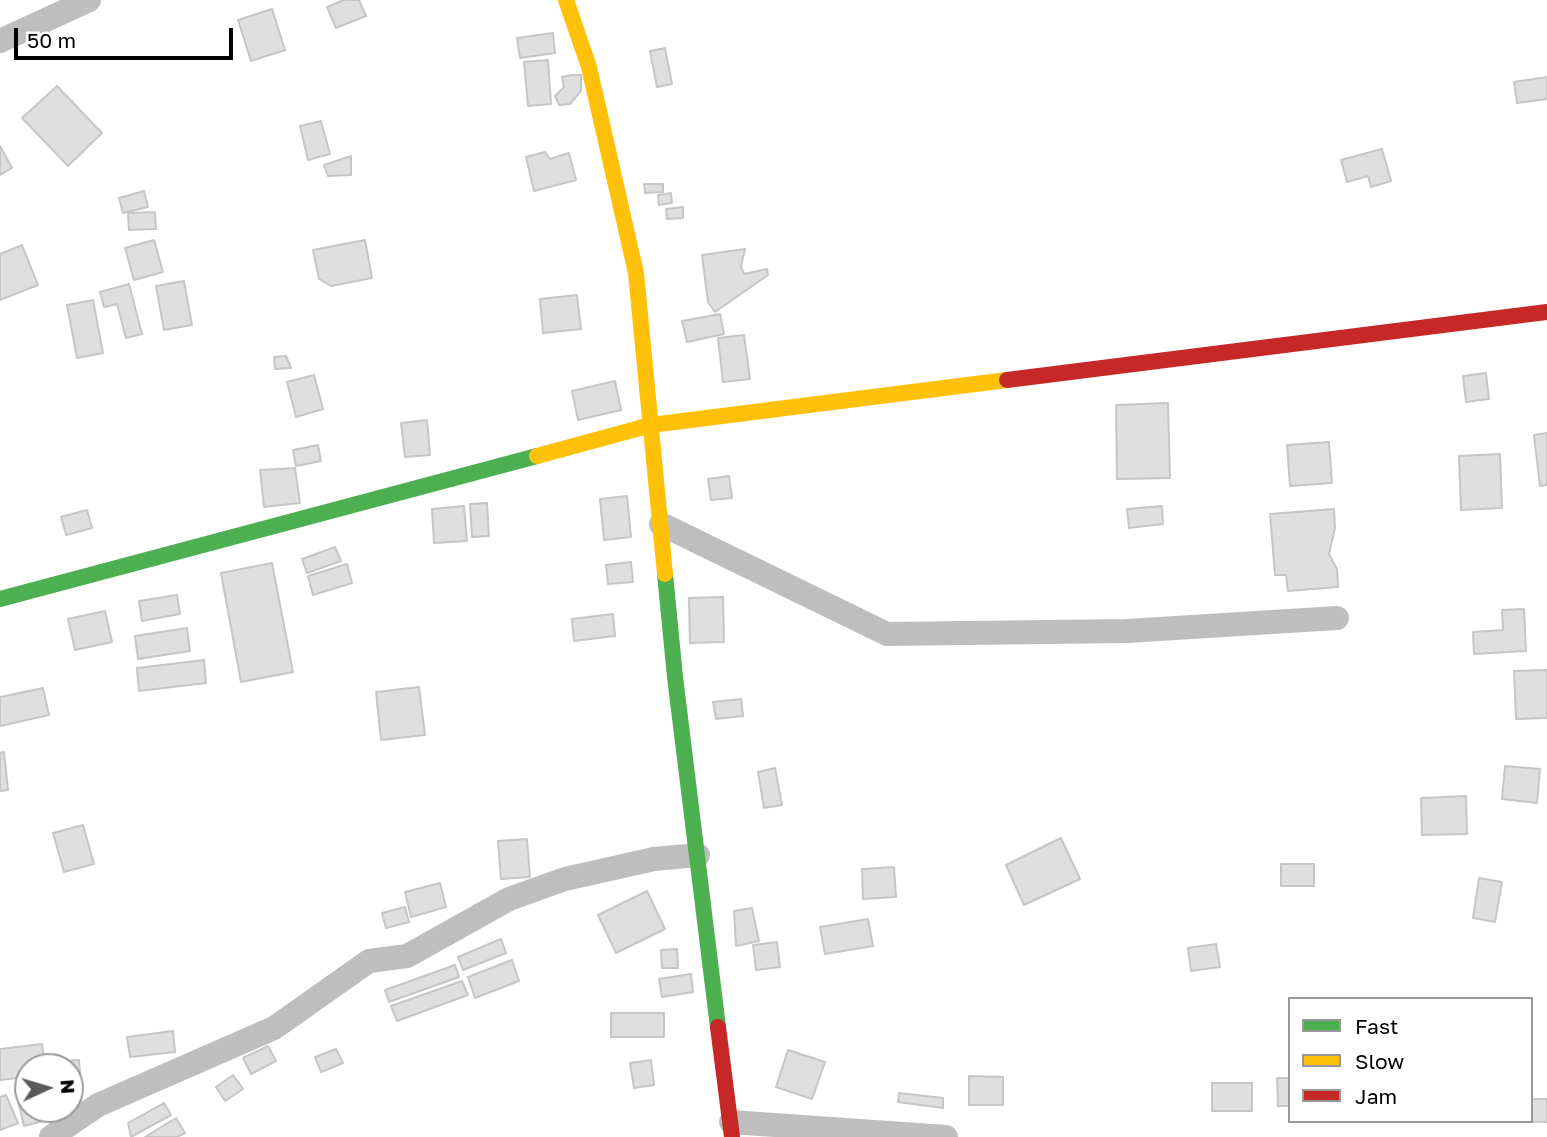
<!DOCTYPE html>
<style>
body{margin:0}
#map{position:relative;width:1547px;height:1137px;overflow:hidden;background:#fff;font-family:"Golos Text",sans-serif}
canvas{display:block}
.legend{position:absolute;left:1288px;top:997px;width:245px;height:126px;box-sizing:border-box;background:#fff;border:2px solid #999;margin:0;padding:9px 12px;list-style:none;font-size:21px;color:#000}
.legend li{display:flex;align-items:center;gap:14px;height:35px}
.legend b{width:35px;border:2px solid #999}
.north{position:absolute;left:14px;top:1053px;width:70px;height:70px;box-sizing:border-box;background:#fff;border:2px solid #999;border-radius:50%;rotate:86deg;font-size:19px;font-weight:700;line-height:28px;text-align:center;color:#000}
.north::after{content:'';display:block;margin:auto;width:24px;height:32px;background:#595959;clip-path:polygon(50% 0,100% 100%,50% 72%,0 100%)}
.scale{position:absolute;left:14px;top:28px;width:219px;height:32px;box-sizing:border-box;border:4px solid #000;border-top:0;padding-left:9px;font-size:21px;line-height:24px;white-space:nowrap;color:#000;-webkit-text-stroke:5px #fff;paint-order:stroke}
</style>
<div id="map">
<canvas width="1547" height="1137"></canvas>
<ul class="legend">
<li><b style="height:9px;background:#4caf50"></b>Fast</li>
<li><b style="height:9px;background:#ffc107"></b>Slow</li>
<li><b style="height:9px;background:#c62828"></b>Jam</li>
</ul>
<div class="north">N</div>
<div class="scale">50 m</div>
</div>
<script>
const context = document.querySelector('canvas').getContext('2d');
context.lineJoin = 'round';
function fillPath(path, color) { context.fillStyle = color; context.fill(path, 'evenodd'); }
const poly = rows => new Path2D(rows.map(r => 'M' + r).join(''));
function strokePath(path, color, width, dash) { context.strokeStyle = color; context.lineWidth = width; context.lineCap = dash ? 'butt' : 'round'; context.setLineDash(dash || []); context.stroke(path); }
const building = poly([
 [344,0,359,0,366,16,336,28,327,7,344,0],
 [272,9,285,50,251,61,238,20,272,9],
 [553,33,555,53,520,58,517,38,553,33],
 [665,48,672,84,657,87,650,51,665,48],
 [548,60,551,104,528,106,524,62,548,60],
 [572,75,581,75,581,91,570,104,559,105,555,96,564,87,562,77,572,75],
 [1547,77,1547,99,1517,103,1514,82,1547,77],
 [57,86,102,133,68,166,22,118,57,86],
 [321,121,330,154,308,160,300,126,321,121],
 [0,146,12,168,0,175,0,146],
 [1382,149,1391,181,1371,187,1368,176,1347,182,1341,160,1382,149],
 [545,152,550,159,569,153,576,180,534,191,526,157,545,152],
 [351,156,351,175,328,176,324,165,351,156],
 [644,184,663,184,663,192,645,193,644,184],
 [144,191,148,207,123,213,119,198,144,191],
 [671,193,672,203,659,205,658,195,671,193],
 [683,207,683,218,667,219,666,209,683,207],
 [155,212,156,229,129,230,128,213,155,212],
 [154,240,163,272,134,280,125,248,154,240],
 [365,240,372,278,331,286,319,279,313,250,365,240],
 [22,245,38,285,0,300,0,254,22,245],
 [745,249,741,266,744,274,767,269,768,275,715,312,708,302,702,255,745,249],
 [184,281,192,325,164,330,156,286,184,281],
 [129,284,142,334,126,338,117,304,104,307,100,292,129,284],
 [577,295,581,329,543,333,540,299,577,295],
 [93,300,103,353,77,358,67,305,93,300],
 [720,314,724,334,687,342,682,321,720,314],
 [744,335,750,379,723,382,718,338,744,335],
 [286,356,291,368,275,369,274,357,286,356],
 [1486,373,1489,399,1466,402,1463,376,1486,373],
 [314,375,323,409,296,417,287,382,314,375],
 [615,381,621,410,578,420,572,391,615,381],
 [1168,403,1170,478,1117,479,1116,405,1168,403],
 [427,420,430,455,405,457,401,423,427,420],
 [1547,433,1547,485,1540,486,1534,435,1547,433],
 [1329,442,1332,483,1290,486,1287,445,1329,442],
 [318,445,321,461,296,466,293,450,318,445],
 [1500,454,1502,508,1461,510,1459,456,1500,454],
 [295,468,300,503,264,507,260,470,295,468],
 [729,476,732,498,711,500,708,479,729,476],
 [627,496,631,537,604,540,600,499,627,496],
 [487,503,489,536,472,537,470,504,487,503],
 [464,506,467,541,434,543,432,509,464,506],
 [1162,506,1163,524,1129,528,1127,509,1162,506],
 [1334,509,1335,528,1329,554,1337,569,1338,587,1288,591,1286,575,1275,575,1270,514,1334,509],
 [87,510,92,528,66,535,61,517,87,510],
 [335,547,341,561,307,573,302,559,335,547],
 [631,562,633,582,608,584,606,565,631,562],
 [272,563,293,672,241,682,221,573,272,563],
 [347,564,352,583,313,595,308,576,347,564],
 [177,595,180,614,142,621,139,601,177,595],
 [723,597,724,642,690,643,689,598,723,597],
 [1524,609,1526,651,1474,654,1473,632,1503,630,1502,610,1524,609],
 [105,611,112,642,75,650,68,619,105,611],
 [613,614,615,636,574,641,572,619,613,614],
 [187,628,190,651,138,659,135,636,187,628],
 [204,660,206,683,139,691,137,668,204,660],
 [1547,670,1547,718,1516,719,1514,671,1547,670],
 [419,687,425,735,381,740,376,692,419,687],
 [43,688,49,715,0,726,0,697,43,688],
 [741,699,743,716,716,719,713,702,741,699],
 [4,752,8,790,0,791,0,753,4,752],
 [1505,766,1540,769,1537,803,1502,799,1505,766],
 [775,768,782,805,764,808,758,772,775,768],
 [1466,796,1467,834,1422,835,1421,798,1466,796],
 [83,825,94,864,64,872,53,833,83,825],
 [1061,838,1080,879,1024,905,1006,865,1061,838],
 [527,839,530,877,501,879,498,841,527,839],
 [1281,864,1314,864,1314,886,1281,886,1281,864],
 [894,867,896,897,863,899,862,869,894,867],
 [1479,878,1502,882,1495,922,1473,918,1479,878],
 [440,883,446,907,411,917,405,892,440,883],
 [647,891,665,929,616,953,598,915,647,891],
 [405,907,409,922,386,928,382,913,405,907],
 [752,908,759,941,736,946,734,911,752,908],
 [868,919,873,946,825,954,820,927,868,919],
 [501,939,506,953,463,970,458,957,501,939],
 [777,942,780,967,756,970,753,945,777,942],
 [1216,944,1220,967,1191,971,1188,948,1216,944],
 [677,949,678,968,662,968,661,950,677,949],
 [512,960,519,981,475,998,468,977,512,960],
 [455,965,459,977,389,1002,385,990,455,965],
 [691,974,693,992,662,997,659,979,691,974],
 [462,981,468,995,397,1021,391,1006,462,981],
 [611,1013,664,1013,664,1037,611,1037,611,1013],
 [173,1031,175,1052,130,1057,127,1037,173,1031],
 [42,1044,45,1067,28,1067,26,1077,0,1080,0,1049,42,1044],
 [268,1046,276,1061,251,1074,243,1058,268,1046],
 [336,1049,343,1063,321,1072,315,1057,336,1049],
 [788,1050,825,1062,812,1099,776,1087,788,1050],
 [79,1060,80,1075,70,1075,70,1067,48,1067,48,1062,79,1060],
 [651,1060,654,1085,634,1088,630,1063,651,1060],
 [233,1075,243,1089,225,1101,216,1087,233,1075],
 [969,1076,1003,1077,1003,1105,969,1105,969,1076],
 [1277,1078,1290,1078,1290,1106,1278,1106,1277,1078],
 [1212,1083,1252,1083,1252,1111,1212,1111,1212,1083],
 [899,1093,943,1098,943,1108,898,1102,899,1093],
 [28,1094,28,1109,56,1109,58,1117,24,1126,17,1097,28,1094],
 [6,1095,18,1123,0,1130,0,1097,6,1095],
 [1531,1099,1547,1099,1547,1122,1515,1121,1531,1121,1531,1099],
 [164,1103,171,1115,131,1137,128,1123,164,1103],
 [176,1118,185,1133,177,1137,145,1137,176,1118]
]);
fillPath(building, '#dfdfdf');
strokePath(building, '#c6c6c6', 2);
strokePath(poly([
 [0,41,89,0],
 [661,524,887,634,1127,631,1337,618],
 [731,1122,946,1137],
 [51,1137,98,1105,274,1028,369,961,407,956,509,899,565,879,654,859,698,855]
]), '#bebebe', 24);
strokePath(poly([
 [665,574,675,677,718,1027],
 [0,599,537,456]
]), '#4caf50', 16);
strokePath(poly([
 [566,0,589,67,636,273,665,574],
 [537,456,651,425,1007,380]
]), '#ffc107', 16);
strokePath(poly([
 [1007,380,1547,312],
 [718,1027,732,1137]
]), '#c62828', 16);
</script>
